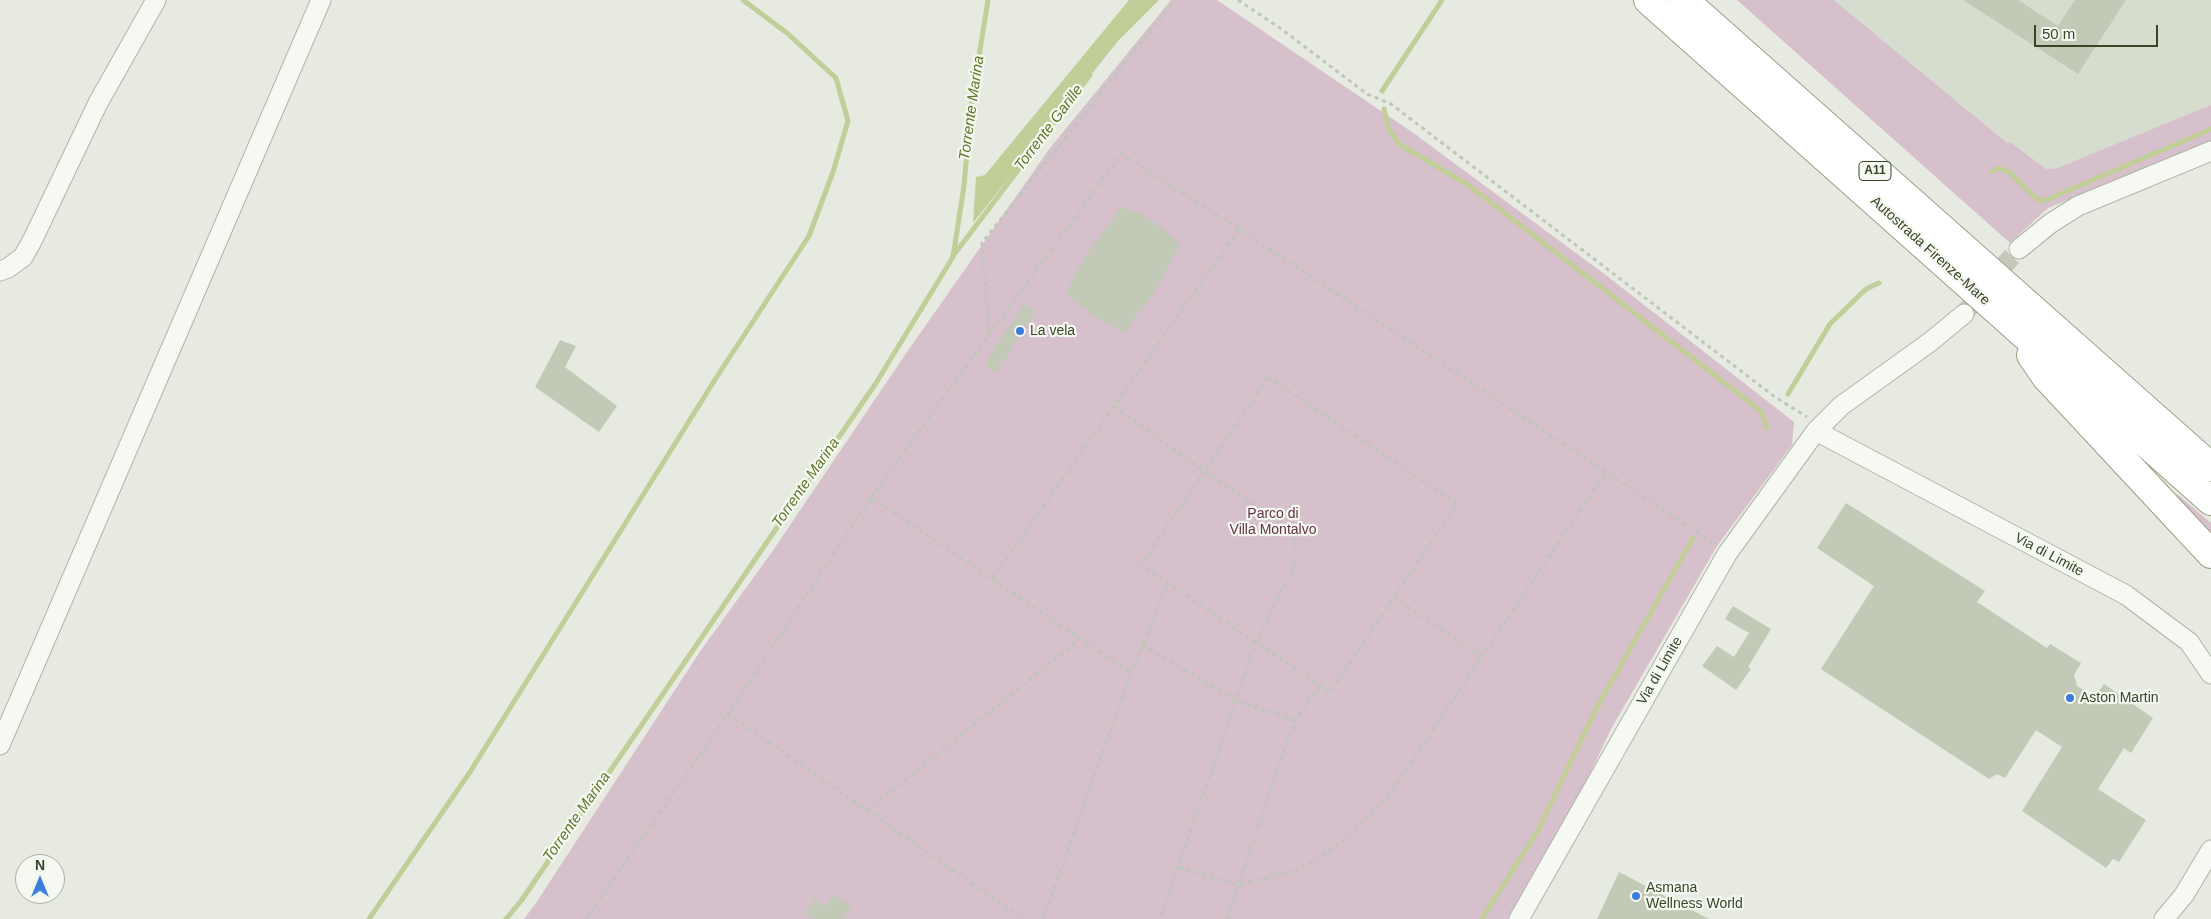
<!DOCTYPE html>
<style>
body{margin:0}
#map{position:relative;width:2211px;height:919px;overflow:hidden;background:#e7eae0;font-family:Arial,sans-serif}
canvas{display:block}
.north{position:absolute;left:15px;top:854px;width:50px;height:50px;box-sizing:border-box;background:#f5f8f0;border:1px solid #aab0a0;border-radius:50%;rotate:0deg;font-size:14px;font-weight:700;line-height:20px;text-align:center;color:#394427}
.north::after{content:'';display:block;margin:auto;width:18px;height:22px;background:#3a7edb;clip-path:polygon(50% 0,100% 100%,50% 72%,0 100%)}
.scale{position:absolute;left:2034px;top:25px;width:124px;height:22px;box-sizing:border-box;border:2px solid #394427;border-top:0;padding-left:6px;font-size:15px;line-height:18px;white-space:nowrap;color:#394427;-webkit-text-stroke:4px #f5f8f0;paint-order:stroke}
</style>
<div id="map">
<canvas width="2211" height="919"></canvas>
<div class="north">N</div>
<div class="scale">50 m</div>
</div>
<script>
const context = document.querySelector('canvas').getContext('2d');
context.lineJoin = 'round';
function fillPath(path, color) { context.fillStyle = color; context.fill(path, 'evenodd'); }
const poly = rows => new Path2D(rows.map(r => 'M' + r).join(''));
function strokePath(path, color, width, dash) { context.strokeStyle = color; context.lineWidth = width; context.lineCap = dash ? 'butt' : 'round'; context.setLineDash(dash || []); context.stroke(path); }
function write(font, color, halo, rows, align = 'center') {
  context.font = font + ' Arial,sans-serif'; context.lineWidth = 4.5; context.setLineDash([]); context.textBaseline = 'middle'; context.strokeStyle = halo; context.fillStyle = color; for (const [text, x, y, turn = 0] of rows) {
    context.save(); context.translate(x, y); context.rotate((+turn || 0) * Math.PI / 180); context.textAlign = isNaN(turn) ? turn : align; if (halo) context.strokeText(text, 0, 0); context.fillText(text, 0, 0); context.restore();
  }
}
fillPath(poly([
 [1834,0,2211,0,2211,105,2057,168,2046,169,2007,143]
]), '#d7ddce');
fillPath(poly([
 [1171,0,1217,0,1412,132,1607,276,1794,422,1792,445,1717,546,1611,729,1564,829,1508,919,524,919,536,903,699,653,774,549,907,352,1050,148],
 [1737,0,1834,0,2007,143,2010,142,2046,169,2057,168,2211,105,2211,142,2048,208,2010,243],
 [2177,494,2211,523,2211,536,2176,497]
]), '#d5c0cb');
fillPath(poly([
 [1129,0,1159,0,1118,41,973,223,976,177,985,175]
]), '#c1ce98');
strokePath(poly([
 [1382,91,1442,0],
 [1384,109,1389,130,1399,144,1468,185,1563,258,1761,411,1767,428],
 [1992,172,1998,168,2009,172,2036,198,2041,201,2046,200,2211,129],
 [953,256,1090,75],
 [1788,394,1830,324,1866,289,1879,283],
 [369,919,470,772,716,378,809,236,833,172,848,121,836,78,787,33,743,0],
 [506,919,521,901,876,383,953,257,964,186,971,106,988,0],
 [1482,919,1538,830,1596,709,1693,538]
]), '#c1ce98', 5);
fillPath(poly([
 [1963,0,2018,0,2058,26,2075,0,2126,0,2078,74],
 [1121,207,1144,215,1163,228,1180,246,1155,291,1124,333,1100,320,1065,295,1076,272,1091,248],
 [1024,304,1036,312,996,372,984,365],
 [560,340,576,346,565,367,617,406,599,432,535,387],
 [1846,503,1985,591,1977,602,2047,648,2050,644,2081,663,2074,675,2077,686,2095,697,2104,684,2153,718,2131,753,2124,748,2098,789,2146,820,2119,862,2113,859,2106,868,2022,811,2062,747,2036,730,2005,778,1997,774,1989,779,1821,669,1874,586,1817,548],
 [1733,606,1771,629,1748,667,1751,669,1736,690,1702,666,1717,646,1734,657,1749,633,1725,619],
 [1619,872,1709,919,1597,919],
 [834,895,851,907,844,919,814,919,805,913,815,899,826,907]
]), '#c2c9b7');
strokePath(poly([
 [1964,314,1994,276,2019,249]
]), '#c4c9bb', 19, [19, 9]);
const minor = poly([
 [2019,249,2051,223,2078,206,2211,151],
 [0,271,8,268,23,257,32,241,98,103,156,0],
 [1816,431,2126,595,2189,642,2211,674],
 [0,745,321,0],
 [1519,919,1727,554,1816,431,1841,406,1930,342,1964,314],
 [2164,919,2184,895,2211,850]
]);
const motorway = poly([
 [1648,0,2211,501],
 [1684,0,2211,467],
 [2031,355,2046,377,2211,554]
]);
strokePath(minor, '#afb5a5', 21);
strokePath(motorway, '#99a286', 30);
strokePath(poly([
 [1238,0,1280,28,1367,94,1391,104,1775,397,1807,417],
 [989,334,982,243,1175,0],
 [1268,377,1457,504,1330,692,1141,565,1268,377],
 [1114,406,1204,471,1289,527,1297,551,1292,570,1256,642,1160,919],
 [871,497,1121,154,1239,229],
 [992,579,1239,229,1715,544],
 [1394,597,1481,657],
 [1142,645,1237,701,1295,720],
 [1131,673,1168,583],
 [728,714,1023,919],
 [867,811,1080,639],
 [1179,867,1238,885,1301,869,1342,842,1385,801,1606,472],
 [586,919,728,714,871,497,1131,673,1043,919],
 [1227,919,1295,720,1321,685]
]), '#c1c6ba', 3, [4, 4]);
strokePath(minor, '#f6f8f3', 19);
strokePath(motorway, '#fff', 28);
for (const [x, y, r, color] of [
 [1020,331,5,"#3a7edb"],
 [2070,698,5,"#3a7edb"],
 [1636,896,5,"#3a7edb"]
]) { const dot = new Path2D(); dot.arc(x, y, r, 0, 2 * Math.PI); context.fillStyle = color; context.fill(dot); strokePath(dot, '#f5f8f0', 2); }
for (const [x, y, w] of [
 [1875,171,32]
]) { const box = new Path2D(); box.roundRect(x - w / 2, y - 9.5, w, 19, 4); context.fillStyle = '#f5f8f0'; context.fill(box); strokePath(box, '#394427', 1); }
write('bold 12px', '#394427', null, [
 ["A11",1875,171]
]);
write('14px', '#394427', '#f5f8f0', [
 ["Autostrada Firenze-Mare",1930,251,42],
 ["Via di Limite",2049,555,28],
 ["Via di Limite",1660,671,-60]
]);
write('14px', '#394427', '#f5f8f0', [
 ["La vela",1030,331],
 ["Aston Martin",2080,698],
 ["Asmana",1646,888],
 ["Wellness World",1646,904]
], 'left');
write('14px', '#613348', '#f5f8f0', [
 ["Parco di",1273,514],
 ["Villa Montalvo",1273,530]
]);
write('italic 15px', '#62762c', '#f5f8f0', [
 ["Torrente Marina",972,108,-82],
 ["Torrente Garille",1049,128,-53],
 ["Torrente Marina",806,483,-55],
 ["Torrente Marina",577,817,-55]
]);
</script>
